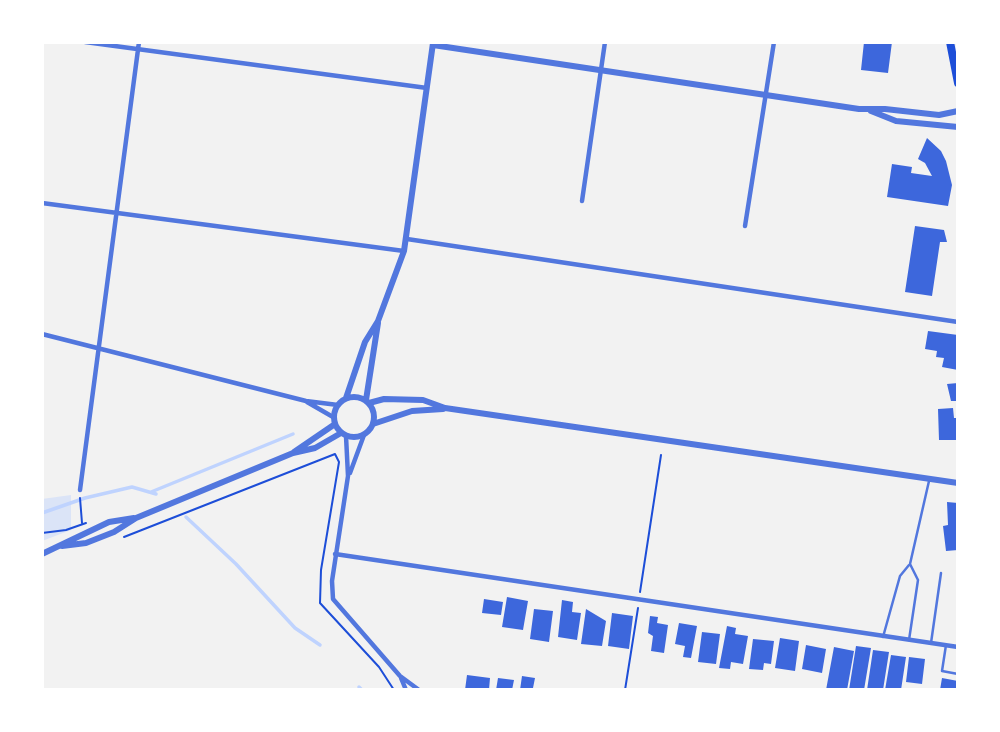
<!DOCTYPE html>
<style>
body{margin:0}
#map{position:relative;width:1000px;height:732px;overflow:hidden;background:#f2f2f2;font-family:Jost,sans-serif}
canvas{display:block}
.frame{position:absolute;inset:0;border:44px solid #fff;pointer-events:none}
</style>
<div id="map">
<canvas width="1000" height="732"></canvas>
<div class="frame"></div>
</div>
<script>
const context = document.querySelector('canvas').getContext('2d');
context.lineJoin = 'round';
function fillPath(path, color) { context.fillStyle = color; context.fill(path, 'evenodd'); }
const poly = rows => new Path2D(rows.map(r => 'M' + r).join(''));
function strokePath(path, color, width, dash) { context.strokeStyle = color; context.lineWidth = width; context.lineCap = dash ? 'butt' : 'round'; context.setLineDash(dash || []); context.stroke(path); }
fillPath(poly([
 [71,495,71,530,42,541,42,499]
]), '#dbe4f7');
strokePath(poly([
 [151,492,293,434],
 [42,513,85,498,132,487,156,494],
 [186,517,236,564,295,628,320,645],
 [359,687,362,690]
]), '#bfd3fe', 3.5);
fillPath(poly([
 [864,42,892,42,888,73,861,70],
 [927,138,941,151,946,161,952,185,948,206,887,197,892,164,912,167,911,173,932,176,925,163,918,159],
 [915,226,944,230,947,242,940,242,932,296,905,292],
 [928,331,958,335,958,370,942,367,944,358,936,357,937,351,925,349],
 [958,383,958,401,951,401,947,384],
 [953,408,954,418,958,418,958,440,939,440,938,409],
 [947,502,958,503,958,550,946,551,943,526,948,525],
 [507,597,528,601,523,630,502,627],
 [484,599,503,602,501,615,482,613],
 [562,600,573,602,572,612,581,613,577,640,558,637],
 [534,609,553,611,549,642,530,639],
 [586,609,606,621,602,646,581,644],
 [612,613,633,616,629,649,608,646],
 [650,616,658,617,657,623,668,625,664,653,651,651,653,636,648,633],
 [679,623,697,626,691,658,683,657,685,646,675,644],
 [727,626,736,628,735,634,748,636,743,664,731,662,730,669,719,668],
 [702,632,720,634,716,664,698,662],
 [780,638,799,641,795,671,775,668],
 [753,639,774,641,771,664,764,663,763,670,749,669],
 [806,645,826,649,822,673,802,669],
 [856,646,871,648,864,690,849,690],
 [834,647,854,651,847,690,826,690],
 [873,650,889,652,883,690,867,690],
 [891,655,906,657,901,690,885,690],
 [909,657,925,659,922,684,906,682],
 [467,675,490,678,489,690,465,690],
 [522,676,535,678,533,688,538,690,520,690],
 [498,678,514,680,512,690,496,690],
 [942,678,958,681,958,690,940,690]
]), '#3d67dc');
strokePath(poly([
 [80,498,82,523],
 [42,533,66,530,86,523],
 [124,537,335,454,339,462,321,570,320,603,379,667,394,690],
 [640,592,661,455],
 [625,690,638,608]
]), '#1d4ed8', 2);
strokePath(poly([
 [883,637,900,576,909,565],
 [909,640,918,580,910,564,929,481],
 [931,643,941,573],
 [946,645,942,671,958,674]
]), '#5277de', 2.5);
strokePath(poly([
 [85,42,427,88],
 [582,201,605,42],
 [42,203,404,251],
 [745,226,774,42],
 [407,239,958,322],
 [42,334,306,401,338,405],
 [307,402,333,417],
 [346,436,348,476,332,581,333,599,400,676,419,690],
 [350,473,364,435],
 [80,490,139,42],
 [335,554,958,647],
 [401,678,406,690]
]), '#5277de', 4.5);
strokePath(poly([
 [433,45,859,109,885,109,939,115,958,111],
 [871,111,896,121,958,127],
 '334 417a20 20 0 1 1 40 0a20 20 0 1 1-40 0Z',
 [346,398,365,342,378,321,404,251,433,43],
 [366,400,378,323],
 [369,403,384,399,423,400,445,408,958,483],
 [373,424,412,411,443,409],
 [294,452,335,424],
 [62,546,86,543,114,532,136,518,293,453,315,448,341,433],
 [42,554,109,522,134,518]
]), '#5277de', 6);
strokePath(poly([
 [950,42,958,83]
]), '#1d4ed8', 8);
</script>
